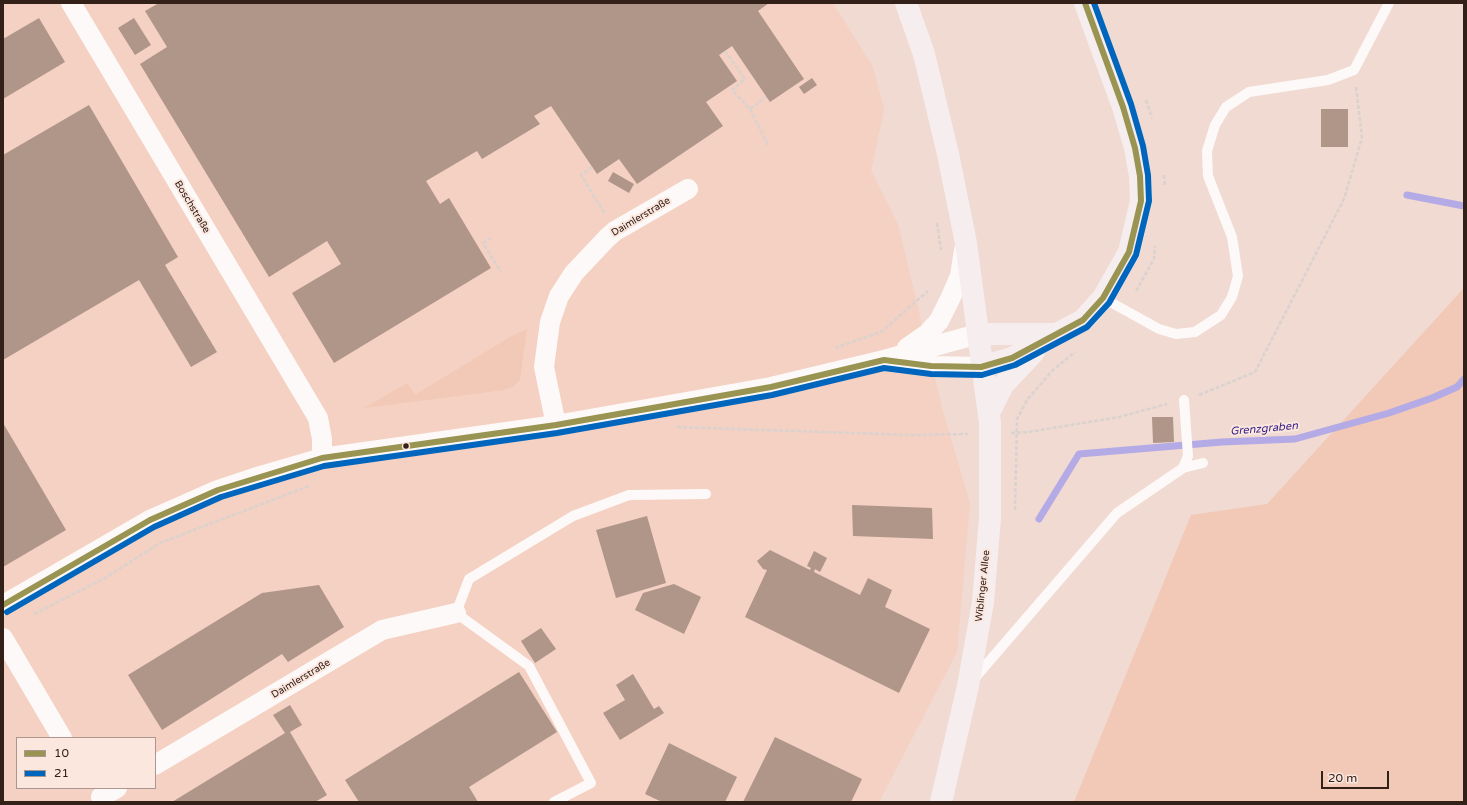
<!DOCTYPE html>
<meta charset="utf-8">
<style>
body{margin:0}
#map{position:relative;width:1467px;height:805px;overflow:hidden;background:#f0dad1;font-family:"Varela Round",sans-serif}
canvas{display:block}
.frame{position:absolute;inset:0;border:4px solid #332019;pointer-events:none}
.legend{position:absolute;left:16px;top:737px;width:140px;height:52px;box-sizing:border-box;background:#fbe7de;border:1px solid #ab978f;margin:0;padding:5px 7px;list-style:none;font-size:12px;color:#332019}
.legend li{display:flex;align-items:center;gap:8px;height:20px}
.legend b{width:20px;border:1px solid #ab978f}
.scale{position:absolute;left:1321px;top:771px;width:68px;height:18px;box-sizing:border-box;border:2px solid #332019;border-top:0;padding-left:5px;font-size:12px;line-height:14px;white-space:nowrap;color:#332019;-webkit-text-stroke:3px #fbe7de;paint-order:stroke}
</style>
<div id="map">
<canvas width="1467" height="805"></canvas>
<div class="frame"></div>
<ul class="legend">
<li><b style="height:5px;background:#9a9452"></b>10</li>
<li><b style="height:5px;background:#0065bd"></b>21</li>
</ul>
<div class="scale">20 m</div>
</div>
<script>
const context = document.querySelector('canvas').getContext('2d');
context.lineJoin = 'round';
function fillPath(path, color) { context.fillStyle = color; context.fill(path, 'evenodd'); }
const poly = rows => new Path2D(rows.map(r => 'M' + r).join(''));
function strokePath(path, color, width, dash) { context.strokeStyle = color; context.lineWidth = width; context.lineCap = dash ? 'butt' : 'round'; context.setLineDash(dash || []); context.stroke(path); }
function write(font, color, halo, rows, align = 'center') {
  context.font = font + ' "Varela Round",sans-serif'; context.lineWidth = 4; context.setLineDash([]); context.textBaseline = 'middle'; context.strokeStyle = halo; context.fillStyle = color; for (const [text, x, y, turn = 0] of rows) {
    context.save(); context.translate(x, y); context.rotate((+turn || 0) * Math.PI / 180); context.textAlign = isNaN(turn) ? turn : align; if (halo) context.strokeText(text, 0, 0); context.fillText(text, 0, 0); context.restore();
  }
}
fillPath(poly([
 [3,3,833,3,873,67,884,109,871,171,898,224,942,408,970,503,957,652,879,802,3,802],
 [17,738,155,738,155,788,17,788]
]), '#f4d1c2');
fillPath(poly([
 [1464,288,1464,802,1074,802,1191,515,1267,504],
 [527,329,520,379,514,386,504,390,364,408,407,383,415,395,510,337]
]), '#f2c8b7');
strokePath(poly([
 [1407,195,1464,206],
 [1039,519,1079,454,1222,442,1295,439,1389,413,1432,398,1457,387,1464,379]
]), '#b3aae6', 7);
fillPath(poly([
 [159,3,769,3,758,11,804,79,770,102,732,46,719,55,737,81,706,102,723,126,637,184,619,159,597,174,551,106,534,116,540,124,482,159,477,151,426,181,440,204,449,198,491,268,334,363,292,293,341,264,327,241,269,277,140,64,167,47,145,11],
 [39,18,65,62,3,99,3,39],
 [134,18,151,45,135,55,118,28],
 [812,78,817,85,804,94,799,87],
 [89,105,178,257,165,265,217,352,191,367,139,280,3,360,3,155],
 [1321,109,1348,109,1348,147,1321,147],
 [613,172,634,184,629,193,608,181],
 [1152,417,1173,417,1174,442,1153,443],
 [3,423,66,530,3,567],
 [852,505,932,508,933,539,853,536],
 [647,516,666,583,616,598,596,530],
 [770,550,810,570,811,568,807,566,814,551,827,558,820,572,815,569,814,572,860,595,868,578,892,590,885,607,930,629,899,693,745,617,767,570,763,569,757,561],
 [674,584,701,597,684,634,635,610,643,593],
 [319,585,344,627,288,662,282,654,162,730,128,675,262,593],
 [541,628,556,649,535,663,521,641],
 [519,672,557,732,469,787,478,802,359,802,345,780],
 [633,674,654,709,659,706,664,713,620,740,603,713,625,700,616,685],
 [290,705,302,725,290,732,327,795,315,802,172,802,285,733,273,715],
 [775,737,862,779,851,802,743,802],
 [669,743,737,777,725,802,662,802,645,794]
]), '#b09589');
strokePath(poly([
 [725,51,745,79,732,90,750,109,769,147],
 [1146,100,1152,118],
 [750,109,766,97],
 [592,167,581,175,605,214],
 [1164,175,1165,186],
 [937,223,941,250],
 [491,238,483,243,501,272],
 [1136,291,1154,259,1155,246],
 [835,348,881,332,928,291],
 [1199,395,1255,372,1344,199,1362,138,1356,86],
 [677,427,911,435,968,434],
 [1011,433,1029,432,1119,417,1167,404],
 [1015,510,1017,419,1027,400,1053,370,1075,352],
 [34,614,105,578,160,543,309,486]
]), '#d9d2cf', 2.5, [4, 2]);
strokePath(poly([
 [1103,298,1159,329,1176,334,1195,332,1221,315,1232,297,1238,276,1232,237,1208,176,1207,151,1215,125,1226,107,1249,92,1328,80,1354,70,1389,3],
 [1183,468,1188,456,1184,400],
 [973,680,1117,513,1183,468,1203,463],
 [554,802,591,783,529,666,456,613,469,579,573,516,629,495,706,494]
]), '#fdf9f8', 10);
strokePath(poly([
 [71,3,318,418,322,439,322,458],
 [907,348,927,334,939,321,950,299,960,276,964,250],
 [892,361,931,366,981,367],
 [556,425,544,367,550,322,559,296,574,273,607,238,615,231,688,189],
 [3,605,150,520,218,490,260,476,322,458,556,425,771,387,884,360,978,334],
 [3,638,62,738],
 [155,765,382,630,456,613],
 [101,797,117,788]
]), '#fdf9f8', 20);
strokePath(poly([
 [906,3,924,54,948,154,966,243,990,423,990,518,983,602,968,686,941,802],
 [978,334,1052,334],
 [981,367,1012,358,1083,320,1103,298,1129,252,1141,201,1140,176,1135,148,1123,107,1085,3],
 [989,413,1003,385,1034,352]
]), '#f5edee', 22);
strokePath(poly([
 [3,605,150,520,218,490,322,458,556,425,771,387,884,360,931,366,981,367,1012,358,1083,320,1103,298,1129,252,1141,201,1140,176,1135,148,1123,107,1085,3]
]), '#9a9452', 6);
strokePath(poly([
 [7,612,154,527,221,497,324,466,557,433,772,395,884,368,931,374,982,375,1015,365,1087,327,1109,303,1136,255,1149,201,1148,175,1143,146,1131,104,1094,3]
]), '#0065bd', 6);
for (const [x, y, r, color] of [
 [406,446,3.5,"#332019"]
]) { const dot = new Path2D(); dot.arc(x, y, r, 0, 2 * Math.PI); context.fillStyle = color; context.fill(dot); strokePath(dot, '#fbe7de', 1.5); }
write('10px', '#332019', '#fbe7de', [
 ["Boschstraße",192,207,59],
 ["Daimlerstraße",641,217,-31],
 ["Wiblinger Allee",983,586,-84],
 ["Daimlerstraße",301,679,-31]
]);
write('italic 11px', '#372288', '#fbe7de', [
 ["Grenzgraben",1264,429,-5]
]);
</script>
